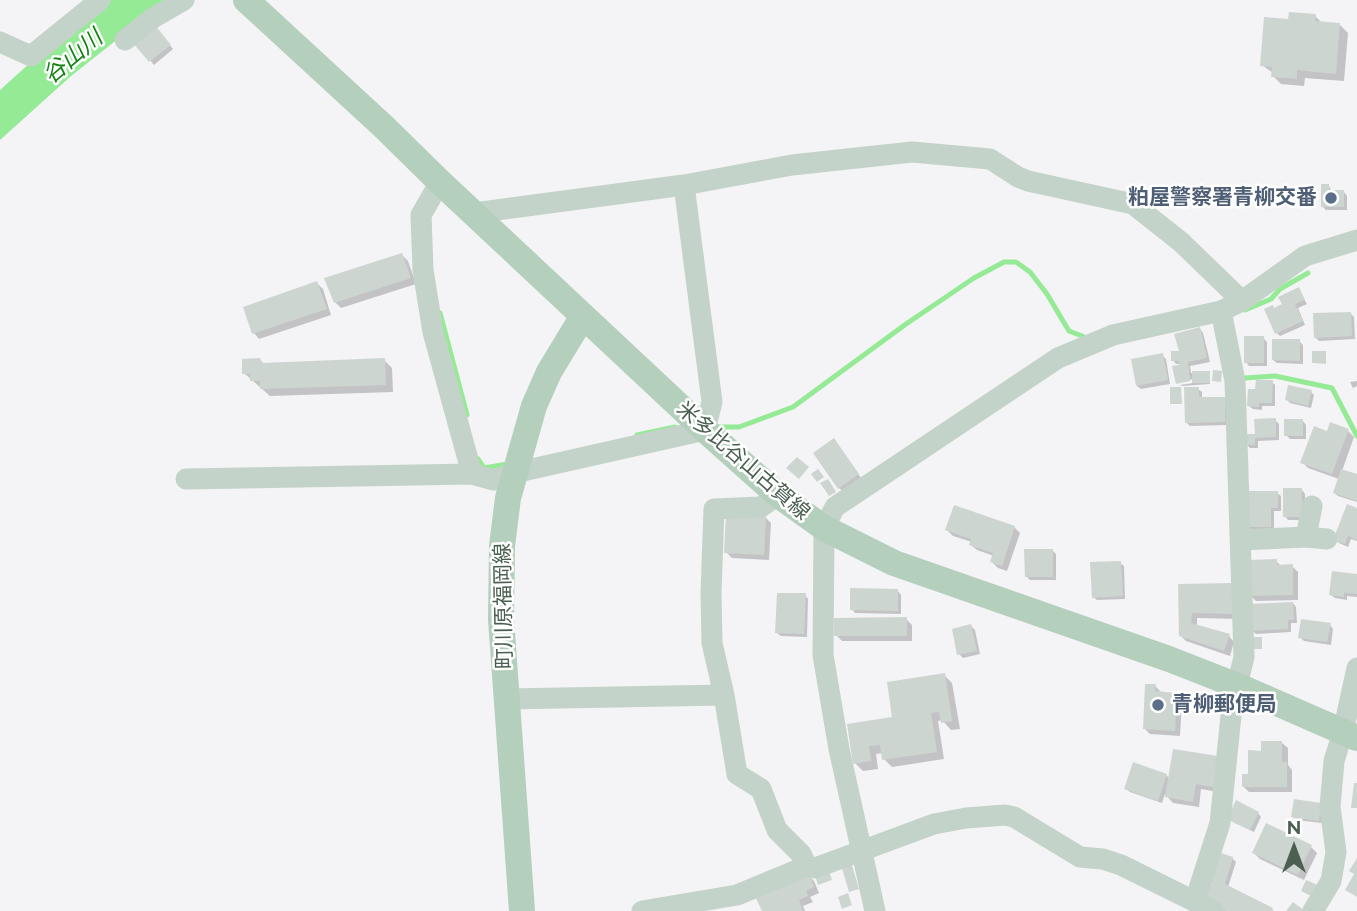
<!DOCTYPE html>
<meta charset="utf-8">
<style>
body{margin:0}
#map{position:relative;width:1357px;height:911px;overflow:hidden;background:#f4f3f5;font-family:Raleway,sans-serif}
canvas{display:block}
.north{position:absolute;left:1259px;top:813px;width:70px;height:70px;-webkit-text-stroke:5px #fff;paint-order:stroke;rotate:0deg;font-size:19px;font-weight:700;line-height:28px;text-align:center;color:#4b6051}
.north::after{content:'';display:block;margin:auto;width:24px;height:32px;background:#4b6051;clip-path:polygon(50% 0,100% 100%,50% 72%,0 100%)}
</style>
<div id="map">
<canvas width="1357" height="911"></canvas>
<div class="north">N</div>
</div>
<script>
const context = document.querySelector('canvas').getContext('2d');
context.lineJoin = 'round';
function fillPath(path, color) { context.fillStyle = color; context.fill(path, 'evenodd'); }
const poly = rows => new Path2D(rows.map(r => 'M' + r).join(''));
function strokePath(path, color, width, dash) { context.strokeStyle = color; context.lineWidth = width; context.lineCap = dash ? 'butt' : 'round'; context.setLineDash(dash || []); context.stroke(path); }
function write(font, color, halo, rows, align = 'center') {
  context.font = font + ' Raleway,"Noto Sans JP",sans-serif'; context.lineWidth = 5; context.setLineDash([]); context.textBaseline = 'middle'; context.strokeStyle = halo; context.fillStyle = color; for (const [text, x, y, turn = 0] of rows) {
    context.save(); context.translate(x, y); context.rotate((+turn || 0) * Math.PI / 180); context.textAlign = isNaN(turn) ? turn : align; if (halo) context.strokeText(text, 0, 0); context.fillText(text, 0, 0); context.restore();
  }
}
fillPath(poly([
 [111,0,167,0,71,76,0,140,0,90,41,53]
]), '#94ea95');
fillPath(poly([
 [1315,16,1323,24,1340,25,1348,33,1344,81,1305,78,1304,86,1281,84,1273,76,1273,73,1262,65,1290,21],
 [158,31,173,49,154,65,136,43],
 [1329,186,1332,192,1344,192,1347,196,1347,210,1326,210,1322,206],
 [402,255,408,261,416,284,341,308,335,302],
 [317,283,323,289,331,315,259,339,254,333],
 [1298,289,1307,304,1298,308,1305,325,1280,336,1277,333,1285,305],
 [1350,313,1354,317,1355,339,1319,341,1315,337],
 [1200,329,1203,333,1210,362,1190,366,1191,373,1209,372,1210,384,1182,386,1180,385,1199,382,1199,378,1178,382,1186,364,1176,364,1173,360,1181,353],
 [1263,338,1267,342,1267,366,1249,366,1246,362],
 [1299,341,1303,345,1303,364,1277,363,1273,360],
 [1162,355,1166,359,1170,384,1141,389,1137,386],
 [260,360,264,364,384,360,392,368,393,392,270,396,244,373],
 [1357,381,1357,386,1353,388,1350,382],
 [1272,382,1275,385,1275,406,1262,406,1262,410,1253,409,1249,406,1257,391],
 [1198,389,1202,392,1202,399,1224,399,1228,403,1228,425,1190,426,1186,422],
 [1311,392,1314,395,1311,408,1290,403,1287,400],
 [1275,420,1279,424,1279,440,1258,441,1258,448,1250,448,1246,444],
 [1303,421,1306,425,1306,439,1290,439,1286,435],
 [1331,424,1348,431,1354,437,1342,471,1357,476,1357,502,1338,496,1335,493,1339,479,1308,468,1302,462,1328,433],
 [837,444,861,478,843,491,839,488],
 [1302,490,1305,494,1305,520,1288,520,1285,516],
 [1277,493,1281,496,1281,511,1274,511,1274,530,1252,530,1248,527],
 [1357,509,1357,541,1351,539,1348,547,1339,543,1335,540],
 [765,517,771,523,769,560,732,558,726,552],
 [1014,527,1020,533,1007,571,998,568,992,562,994,556,977,550,971,545,972,542,953,536,947,530],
 [1052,550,1056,554,1056,580,1030,580,1027,577],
 [1276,561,1281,566,1292,566,1298,572,1298,600,1256,601,1250,595],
 [1120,563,1124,566,1125,599,1097,600,1093,597],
 [1357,576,1357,597,1347,596,1347,600,1335,598,1331,595],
 [1232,585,1240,619,1197,618,1197,626,1229,636,1234,642,1230,656,1186,641,1180,635,1179,586],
 [898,591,901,595,901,614,855,613,852,609],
 [805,595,808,599,807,637,781,636,777,633],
 [1292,602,1296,607,1297,623,1291,623,1291,632,1256,634,1253,631],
 [906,619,912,625,912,641,842,641,836,635],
 [1330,625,1333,629,1331,645,1304,641,1300,637],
 [971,626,975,630,980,654,963,658,959,654],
 [944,675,952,683,960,729,951,730,942,720,938,721,944,759,892,767,884,759,883,753,876,754,878,769,863,771,855,763,849,726,894,719],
 [1155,686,1161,692,1176,694,1182,700,1180,736,1150,734,1144,728],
 [1282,743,1288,748,1288,765,1292,770,1292,792,1249,792,1243,786,1262,752],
 [1223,763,1218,792,1201,789,1199,807,1173,803,1165,794,1162,803,1130,792,1126,789,1166,775,1170,779],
 [1320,804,1322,823,1297,820,1293,817],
 [1258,813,1261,817,1254,832,1233,822],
 [1267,826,1311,847,1317,853,1304,880,1260,859,1254,853],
 [1232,858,1236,862,1228,887,1274,911,1223,911,1213,883,1209,879],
 [808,875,814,881,819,893,810,897,813,902,803,906,805,911,764,911]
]), '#0003');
strokePath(poly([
 [1245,310,1271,299,1280,289,1308,273],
 [440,313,467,415],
 [1245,378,1275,376,1332,388,1357,436],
 [717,427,739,427,793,407,906,324,974,278,1004,262,1016,262,1030,272,1047,294,1069,331,1087,338],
 [637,435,675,427],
 [478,459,484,468,508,464]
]), '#94ea95', 5);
fillPath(poly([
 [1289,12,1316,14,1315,21,1340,23,1336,74,1297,70,1297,79,1271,77,1272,67,1260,66,1264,17,1288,19],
 [155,25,171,45,149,62,133,43],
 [1321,184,1329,184,1329,190,1344,190,1344,207,1321,207],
 [402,253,411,278,334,303,324,278],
 [317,281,327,309,252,334,243,307],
 [1299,287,1305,300,1295,304,1303,321,1275,334,1264,309,1273,305,1274,308,1282,304,1278,297],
 [1351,312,1352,336,1314,338,1313,313],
 [1200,327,1207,358,1188,362,1190,381,1176,384,1172,366,1179,365,1179,361,1171,361,1171,351,1179,351,1174,334],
 [1244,336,1264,336,1264,363,1244,363],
 [1272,339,1300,339,1300,361,1272,360],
 [1312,351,1326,351,1326,364,1312,363],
 [1163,353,1168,380,1136,386,1131,359],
 [260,358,262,363,385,358,386,385,260,389,260,381,250,381,250,374,242,374,242,359],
 [1213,370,1222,371,1221,382,1212,381],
 [1192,371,1210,371,1210,383,1192,383],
 [1256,380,1273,380,1272,403,1259,403,1259,407,1247,406,1248,389,1255,389],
 [1288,385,1312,390,1308,406,1285,400],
 [1170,387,1181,387,1182,404,1170,404],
 [1184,387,1199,387,1199,397,1225,397,1225,422,1185,423],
 [1276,418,1276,437,1255,438,1255,445,1245,445,1245,434,1255,434,1254,419],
 [1284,419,1303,419,1303,436,1284,436],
 [1330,422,1349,429,1332,474,1300,463,1314,426,1327,431],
 [834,438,859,474,838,489,813,453],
 [797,457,809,467,799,479,786,468],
 [818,469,824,477,817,482,811,474],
 [1341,469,1357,474,1357,501,1333,493],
 [828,479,836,492,829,496,820,483],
 [1283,488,1302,488,1302,517,1283,517],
 [1246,491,1278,491,1278,508,1271,508,1271,527,1246,527],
 [1347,504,1357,508,1357,540,1348,536,1345,544,1333,540],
 [954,505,1015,526,1002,566,990,562,993,553,969,545,971,539,945,530],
 [726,514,766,516,764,555,724,553],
 [1024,549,1053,549,1053,577,1025,577],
 [1277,559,1277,565,1293,564,1293,595,1248,596,1248,560],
 [1121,561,1123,596,1092,598,1090,562],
 [1332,571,1357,574,1357,594,1344,593,1344,597,1329,595],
 [1233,583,1235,614,1192,613,1191,623,1230,634,1224,651,1179,636,1178,584],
 [850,588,898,589,898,611,850,610],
 [777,593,806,593,804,634,775,633],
 [1293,602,1294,620,1288,620,1288,629,1251,631,1249,604],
 [907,617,907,636,834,636,834,618],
 [1301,619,1331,623,1327,642,1298,638],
 [971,624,977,651,957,655,952,629],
 [1253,637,1262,637,1262,649,1253,649],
 [945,673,952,721,941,723,939,712,931,713,937,752,882,760,880,745,869,746,871,761,853,764,847,724,892,717,887,682],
 [1145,684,1156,684,1155,691,1177,693,1175,731,1143,729],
 [1261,741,1282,741,1282,762,1287,762,1287,787,1242,787,1242,774,1248,774,1248,750,1261,751],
 [1173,749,1218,756,1213,787,1196,784,1193,802,1165,797],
 [1133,762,1167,774,1158,801,1124,789],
 [1354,783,1357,783,1357,808,1351,808],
 [1294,799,1321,803,1319,821,1291,817],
 [1236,800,1259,812,1250,830,1227,819],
 [1266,823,1312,845,1298,875,1252,853],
 [1215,851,1233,857,1225,884,1273,908,1272,911,1226,911,1203,900,1213,881,1207,880],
 [1357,858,1357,897,1345,890,1354,874,1349,871],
 [851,862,859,889,849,892,841,865],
 [828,868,832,880,818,885,814,873],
 [809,873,814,887,806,891,808,896,799,900,803,911,762,911,755,896],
 [1306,880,1318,885,1313,897,1301,891],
 [848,893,852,905,842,909,838,897],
 [1293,902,1305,911,1286,911]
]), '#cdd5d1');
strokePath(poly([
 [125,40,153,18,184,0],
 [0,42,31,56,100,0],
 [440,182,421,215,423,270,433,332,472,474],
 [474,213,684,185,792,165,912,152,990,159,1018,177,1028,181,1133,204,1181,242,1242,301],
 [186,479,472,474,494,480,514,473,705,430,712,402,684,185],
 [778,495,761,507,714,509,711,593,712,643,724,695,737,774,761,789,777,830,801,854,807,866],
 [1306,537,1312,506],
 [1241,540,1306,537,1327,539],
 [506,699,724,695],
 [1195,901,1220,823,1232,706,1244,657,1235,381,1221,311],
 [642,911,737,895,807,866,815,868,934,824,966,818,1005,815,1014,817,1080,857,1103,859,1121,865,1214,911],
 [875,911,839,749,823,655,824,528,835,507,1058,358,1113,335,1221,311,1242,301,1305,256,1357,240],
 [1313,911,1331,881,1336,852,1330,807,1334,761,1343,732,1357,668]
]), '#c4d3c9', 21);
strokePath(poly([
 [246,0,384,127,440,182,705,430,778,495,824,528,894,563,1169,659,1238,686,1357,738],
 [522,911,501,619,502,546,508,498,534,406,549,372,583,316]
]), '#b4cfbc', 26);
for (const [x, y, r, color] of [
 [1331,198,7,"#5c6f8a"],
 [1158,705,7,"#5c6f8a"]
]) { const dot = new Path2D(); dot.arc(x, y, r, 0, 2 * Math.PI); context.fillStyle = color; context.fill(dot); strokePath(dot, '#fff', 2.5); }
write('bold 21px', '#4e5e75', '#fff', [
 ["粕屋警察署青柳交番",1317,198],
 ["青柳郵便局",1172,705,"left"]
], 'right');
write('21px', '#4b6051', '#fff', [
 ["米多比谷山古賀線",743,461,41],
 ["町川原福岡線",504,606,-91]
]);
write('italic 23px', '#128415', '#fff', [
 ["谷山川",73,57,-40]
]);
</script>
